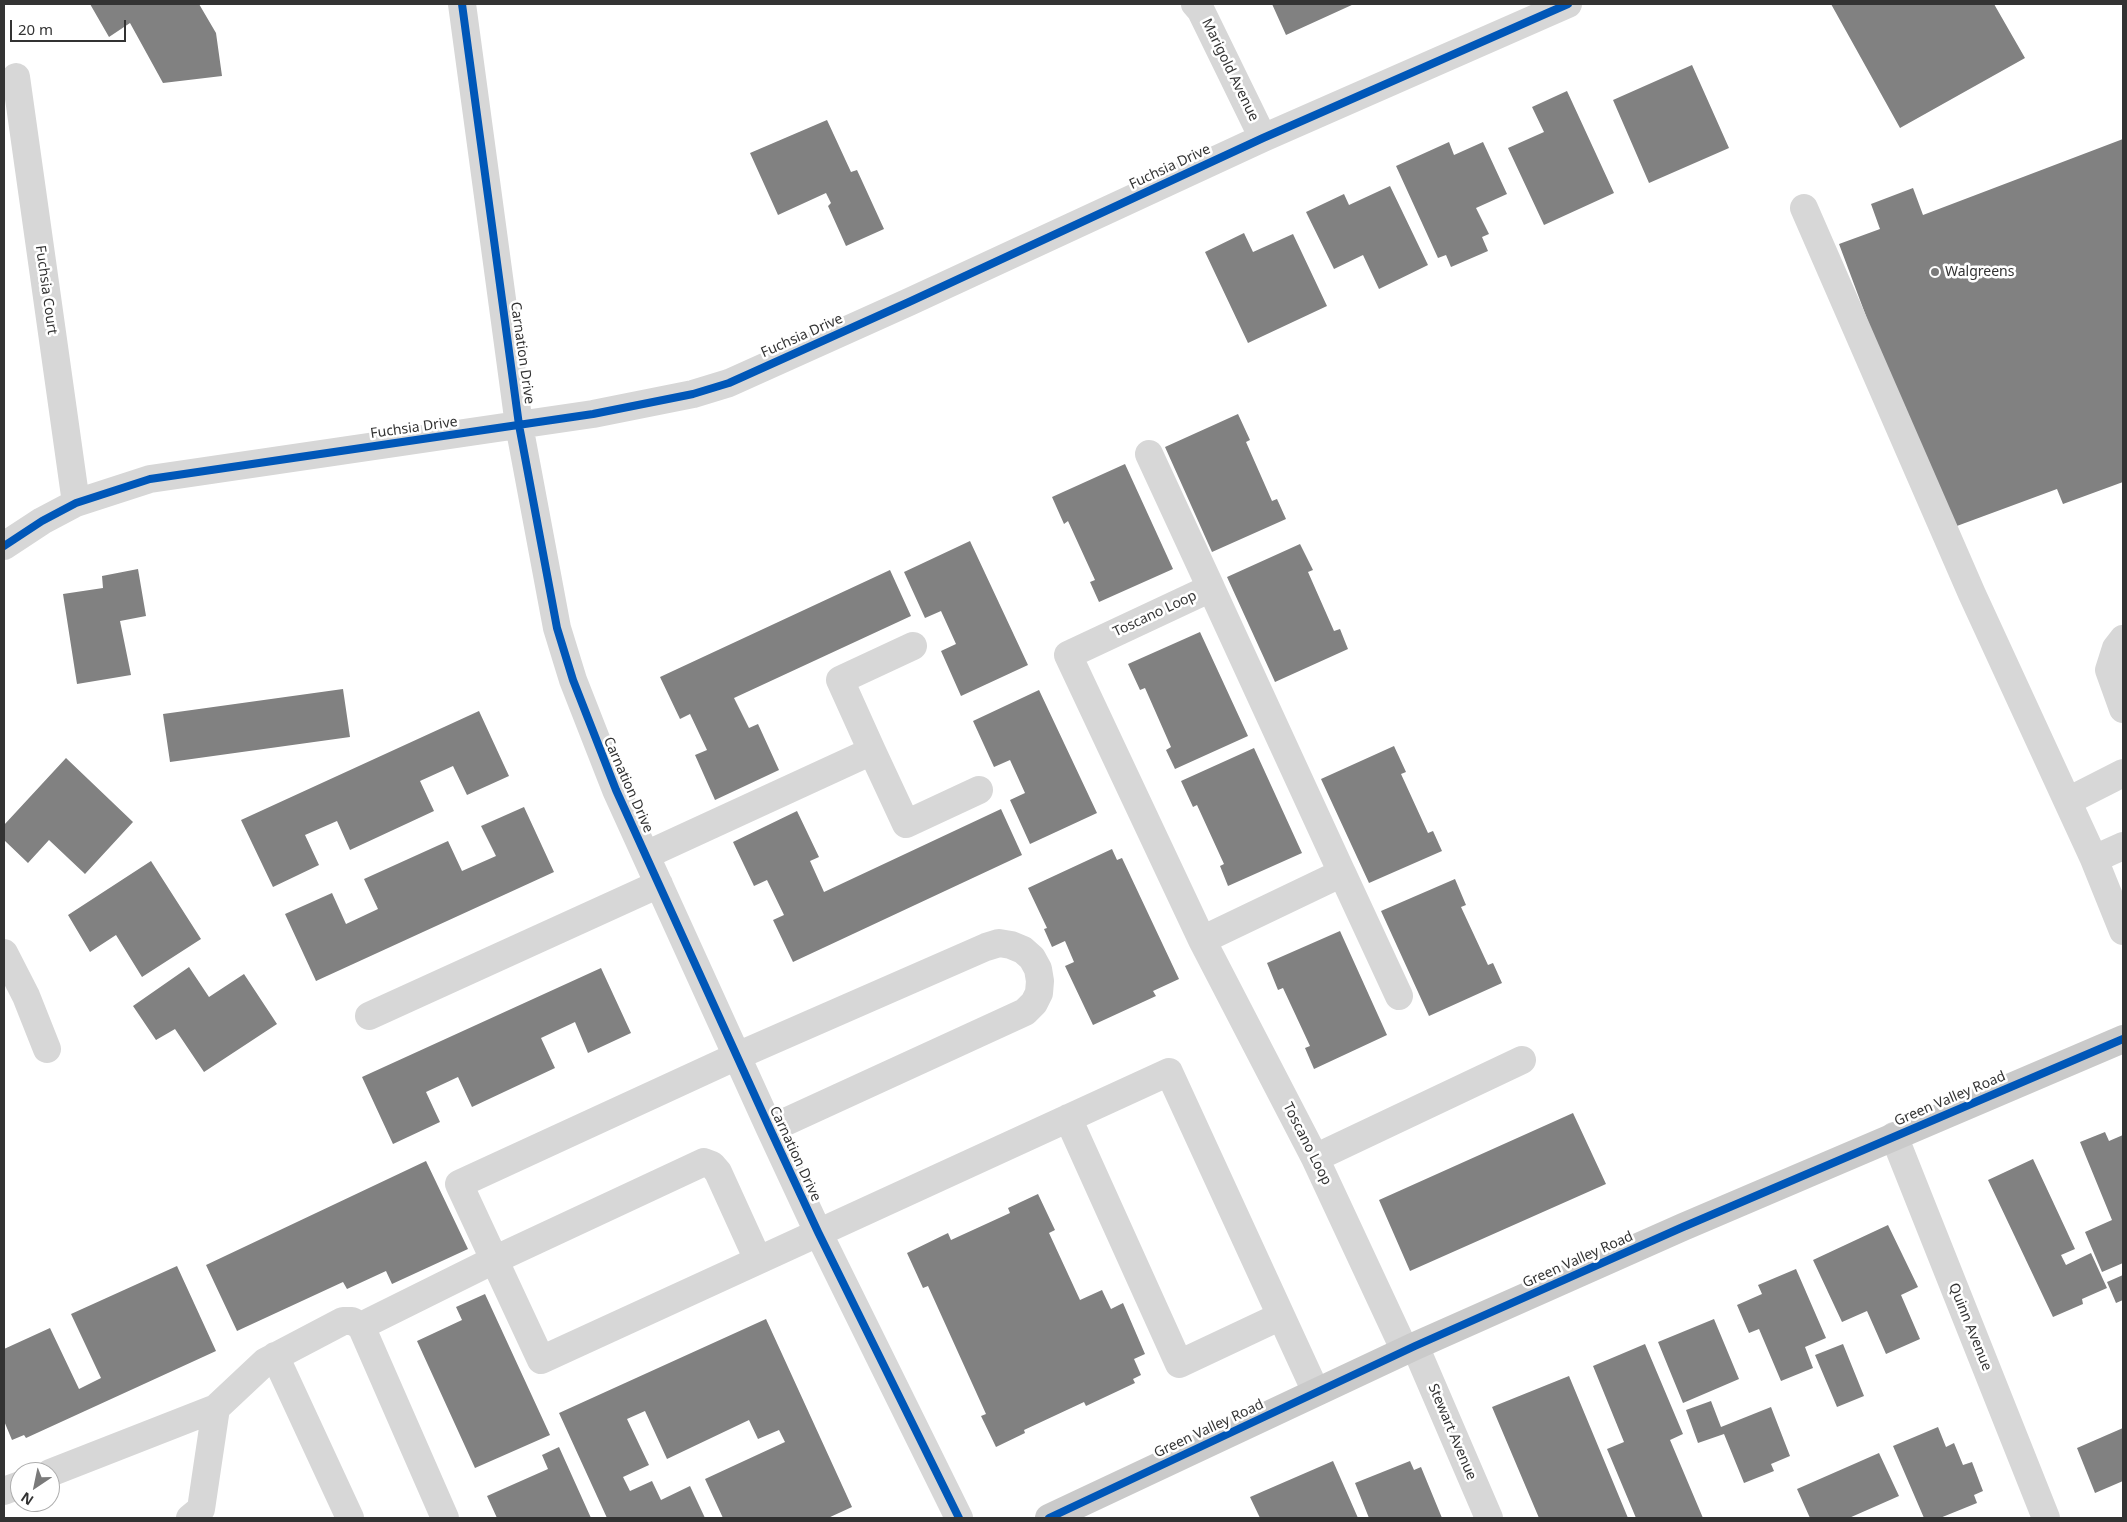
<!DOCTYPE html>
<style>
body{margin:0}
#map{position:relative;width:2127px;height:1522px;overflow:hidden;background:#fff;font-family:"Noto Sans",sans-serif}
canvas{display:block}
.frame{position:absolute;inset:0;border:5px solid #333;pointer-events:none}
.north{position:absolute;left:10px;top:1462px;width:50px;height:50px;box-sizing:border-box;background:#fff;border:1px solid #adadad;border-radius:50%;rotate:214deg;font-size:14px;font-weight:700;line-height:20px;text-align:center;color:#333}
.north::after{content:'';display:block;margin:auto;width:18px;height:22px;background:#7a7a7a;clip-path:polygon(50% 0,100% 100%,50% 72%,0 100%)}
.scale{position:absolute;left:10px;top:20px;width:116px;height:22px;box-sizing:border-box;border:2px solid #333;border-top:0;padding-left:6px;font-size:15px;line-height:18px;white-space:nowrap;color:#333;-webkit-text-stroke:4px #fff;paint-order:stroke}
</style>
<div id="map">
<canvas width="2127" height="1522"></canvas>
<div class="frame"></div>
<div class="north">N</div>
<div class="scale">20 m</div>
</div>
<script>
const context = document.querySelector('canvas').getContext('2d');
context.lineJoin = 'round';
function fillPath(path, color) { context.fillStyle = color; context.fill(path, 'evenodd'); }
const poly = rows => new Path2D(rows.map(r => 'M' + r).join(''));
function strokePath(path, color, width, dash) { context.strokeStyle = color; context.lineWidth = width; context.lineCap = dash ? 'butt' : 'round'; context.setLineDash(dash || []); context.stroke(path); }
function write(font, color, halo, rows, align = 'center') {
  context.font = font + ' "Noto Sans",sans-serif'; context.lineWidth = 5; context.setLineDash([]); context.textBaseline = 'middle'; context.strokeStyle = halo; context.fillStyle = color; for (const [text, x, y, turn = 0] of rows) {
    context.save(); context.translate(x, y); context.rotate((+turn || 0) * Math.PI / 180); context.textAlign = isNaN(turn) ? turn : align; if (halo) context.strokeText(text, 0, 0); context.fillText(text, 0, 0); context.restore();
  }
}
fillPath(poly([
 [90,4,199,4,216,33,222,76,163,83,130,23,109,37],
 [1272,4,1354,4,1286,35],
 [1831,4,1994,4,2025,58,1900,128],
 [1692,65,1729,148,1649,183,1613,100],
 [1567,91,1614,193,1544,225,1508,148,1544,132,1532,107],
 [827,120,851,172,857,170,884,229,846,246,828,206,831,203,826,193,778,215,750,153],
 [2123,139,2123,482,2063,504,2057,489,1946,530,1839,244,1880,229,1871,204,1913,188,1923,215],
 [1449,142,1454,155,1483,142,1507,194,1476,208,1489,234,1482,237,1488,251,1451,267,1446,255,1438,258,1396,166],
 [1390,186,1428,265,1379,289,1363,255,1334,269,1306,212,1344,194,1349,205],
 [1244,233,1253,252,1293,234,1327,306,1248,343,1205,252],
 [1238,414,1250,440,1246,442,1272,501,1277,499,1286,519,1212,552,1165,447],
 [1125,464,1173,569,1099,602,1090,582,1095,580,1068,521,1064,524,1052,497],
 [970,541,1028,665,961,696,941,651,956,644,941,611,925,618,904,572],
 [1300,544,1313,570,1308,572,1334,631,1340,629,1348,649,1275,682,1227,577],
 [138,569,146,616,120,621,131,675,77,684,63,594,103,588,102,576],
 [890,570,911,616,734,698,749,728,758,724,779,770,715,800,695,755,707,750,690,714,680,719,660,677],
 [1200,632,1248,736,1175,769,1166,750,1171,747,1145,688,1140,690,1128,664],
 [343,689,350,737,170,762,163,714],
 [1039,690,1097,813,1030,844,1010,800,1025,793,1010,760,994,767,973,721],
 [479,711,509,776,467,795,453,766,420,781,434,811,350,850,337,821,305,835,319,865,273,887,241,820],
 [1394,746,1406,772,1401,774,1428,833,1433,831,1442,851,1369,883,1321,779],
 [1254,748,1302,853,1228,886,1220,866,1224,864,1197,805,1193,807,1181,781],
 [66,758,133,822,85,874,49,840,28,863,4,840,4,825],
 [524,807,554,872,316,981,285,914,332,893,346,924,378,909,364,879,448,841,462,871,496,856,481,826],
 [1001,809,1022,855,793,962,773,920,784,915,767,880,754,886,733,842,797,811,819,857,810,861,824,892],
 [1112,849,1117,860,1122,858,1179,979,1153,991,1156,996,1093,1025,1065,966,1074,962,1065,941,1052,947,1044,929,1047,928,1028,888],
 [151,861,201,939,142,977,116,935,90,952,68,915],
 [1455,879,1466,905,1461,907,1488,965,1493,963,1502,983,1429,1016,1381,911],
 [1340,931,1387,1035,1314,1069,1305,1048,1310,1046,1283,988,1278,990,1267,963],
 [189,967,209,997,244,974,277,1024,204,1072,175,1029,156,1040,133,1006],
 [601,968,631,1033,588,1053,575,1022,541,1038,555,1068,472,1107,458,1077,426,1092,440,1122,393,1144,362,1077],
 [1573,1113,1606,1184,1410,1271,1379,1200],
 [2105,1132,2109,1141,2123,1135,2123,1263,2102,1272,2085,1232,2112,1220,2080,1142],
 [2033,1159,2075,1249,2061,1255,2066,1265,2091,1253,2107,1288,2082,1299,2083,1304,2053,1317,1988,1180],
 [426,1161,468,1249,392,1284,386,1271,347,1289,343,1282,237,1331,206,1265],
 [1038,1194,1055,1230,1049,1233,1080,1300,1102,1290,1111,1309,1123,1303,1145,1354,1134,1359,1141,1375,1133,1379,1135,1383,1086,1406,1084,1402,1024,1430,1025,1433,996,1447,981,1416,986,1414,928,1286,923,1288,907,1253,948,1233,951,1240,1010,1213,1008,1208],
 [1888,1225,1918,1287,1901,1295,1920,1339,1886,1354,1867,1311,1842,1322,1813,1260],
 [177,1266,216,1351,26,1438,24,1435,12,1440,4,1421,4,1349,50,1328,79,1389,101,1378,71,1314],
 [1796,1269,1826,1338,1805,1347,1813,1368,1781,1381,1759,1329,1749,1333,1737,1305,1762,1294,1758,1285],
 [2123,1275,2123,1300,2116,1303,2107,1282],
 [485,1294,550,1435,475,1468,417,1341,462,1320,456,1307],
 [766,1319,852,1507,828,1518,723,1518,705,1479,785,1442,779,1430,758,1439,749,1420,667,1459,645,1411,627,1419,649,1465,623,1477,630,1491,652,1481,661,1500,690,1486,705,1518,607,1518,559,1413],
 [1714,1319,1739,1379,1683,1403,1658,1342],
 [1645,1344,1683,1434,1670,1440,1703,1518,1636,1518,1607,1449,1624,1442,1593,1366],
 [1843,1344,1864,1396,1837,1407,1815,1355],
 [1569,1376,1628,1518,1539,1518,1492,1407],
 [1711,1401,1721,1427,1771,1407,1790,1456,1771,1464,1774,1471,1744,1483,1724,1434,1698,1443,1686,1410],
 [1938,1427,1946,1447,1954,1443,1963,1465,1972,1462,1983,1491,1974,1495,1977,1503,1940,1518,1924,1518,1893,1446],
 [2123,1428,2123,1481,2095,1493,2077,1448],
 [559,1447,591,1518,497,1518,487,1496,548,1469,542,1455],
 [1879,1453,1899,1496,1849,1518,1810,1518,1797,1489],
 [1333,1461,1358,1518,1260,1518,1250,1497],
 [1410,1461,1414,1470,1421,1467,1442,1518,1369,1518,1355,1483]
]), '#818181');
strokePath(poly([
 [462,4,519,425,557,628,573,680,616,790,770,1129,818,1232,959,1518],
 [1195,4,1201,11,1263,138],
 [16,77,76,503],
 [1804,208,1972,594,2094,859,2123,931],
 [1149,454,1211,588],
 [4,546,42,521,76,503,150,479,593,414,693,394,729,383,909,302,1263,138,1568,4],
 [2123,639,2116,648,2109,670,2123,709],
 [913,646,840,680,872,751,906,824,979,790],
 [2068,801,2123,773],
 [646,855,872,751],
 [2094,859,2123,846],
 [1342,873,1399,996],
 [1202,940,1342,873,1211,588,1068,655,1202,940,1315,1158,1405,1351],
 [4,953,26,996,47,1049],
 [369,1016,659,884],
 [1068,1118,1179,1364,1281,1316],
 [770,1129,1025,1012,1034,1003,1039,993,1040,981,1038,969,1032,958,1023,950,1011,945,999,943,986,947,737,1056,459,1184,541,1360,1169,1072,1316,1392],
 [1894,1136,2046,1518],
 [1315,1158,1522,1060],
 [361,1326,494,1260,704,1162,712,1165,718,1172,758,1260],
 [1415,1346,1489,1518],
 [275,1356,350,1518],
 [50,1473,216,1408,265,1362,343,1321,352,1321,361,1326,445,1518],
 [4,1491,20,1485],
 [190,1518,201,1509,216,1408]
]), '#d7d7d7', 28);
strokePath(poly([
 [1049,1518,1415,1346,1683,1227,2123,1039]
]), '#cacaca', 28);
strokePath(poly([
 [462,4,519,425,557,628,573,680,616,790,770,1129,818,1232,959,1518],
 [4,546,42,521,76,503,150,479,593,414,693,394,729,383,909,302,1263,138,1568,4],
 [1049,1518,1415,1346,1683,1227,2123,1039]
]), '#0057b8', 8);
for (const [x, y, r, color] of [
 [1935,272,5,"#7a7a7a"]
]) { const dot = new Path2D(); dot.arc(x, y, r, 0, 2 * Math.PI); context.fillStyle = color; context.fill(dot); strokePath(dot, '#fff', 2); }
write('14px', '#333', '#fff', [
 ["Marigold Avenue",1230,70,64],
 ["Fuchsia Drive",1170,167,-25],
 ["Fuchsia Court",46,290,82],
 ["Fuchsia Drive",802,336,-24],
 ["Carnation Drive",522,353,82],
 ["Fuchsia Drive",414,428,-8],
 ["Toscano Loop",1155,614,-25],
 ["Carnation Drive",628,785,66],
 ["Green Valley Road",1950,1099,-23],
 ["Toscano Loop",1307,1144,63],
 ["Carnation Drive",795,1154,65],
 ["Green Valley Road",1578,1260,-24],
 ["Quinn Avenue",1970,1327,68],
 ["Green Valley Road",1209,1429,-25],
 ["Stewart Avenue",1452,1432,67]
]);
write('14px', '#333', '#fff', [
 ["Walgreens",1945,272]
], 'left');
</script>
